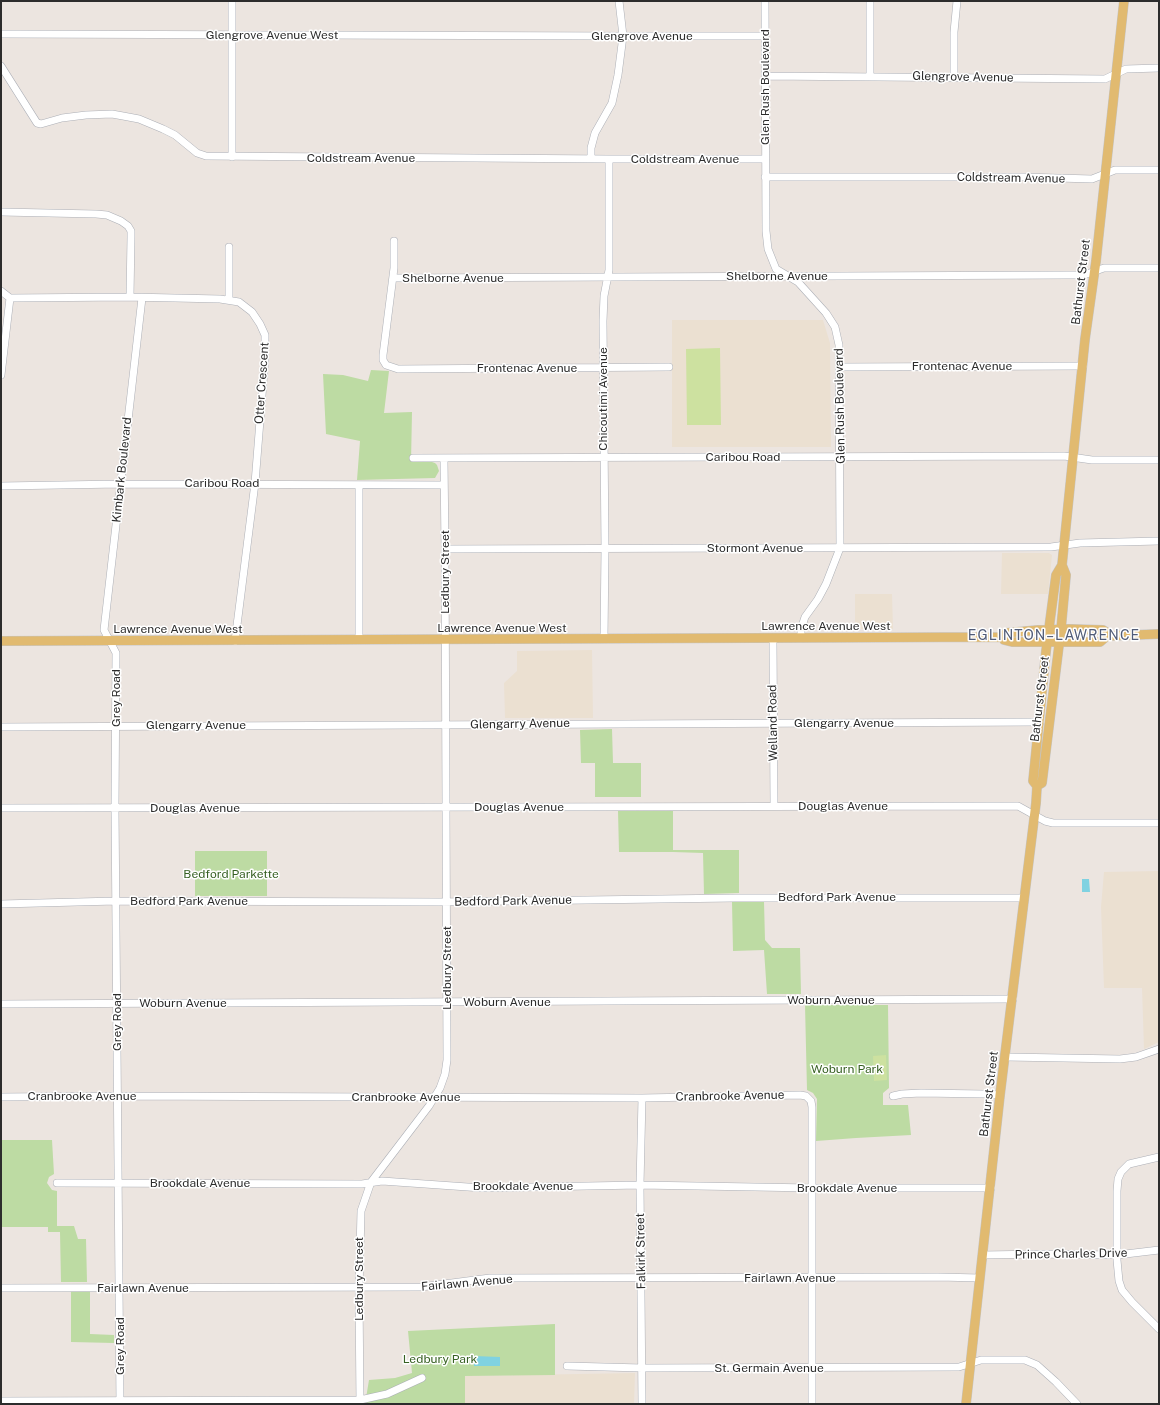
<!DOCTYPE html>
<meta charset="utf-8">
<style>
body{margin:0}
#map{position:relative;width:1160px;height:1405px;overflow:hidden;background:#ece5e0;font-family:"Public Sans",sans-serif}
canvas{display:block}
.frame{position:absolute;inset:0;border:2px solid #2c2c2c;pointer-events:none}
</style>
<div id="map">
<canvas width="1160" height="1405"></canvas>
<div class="frame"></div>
</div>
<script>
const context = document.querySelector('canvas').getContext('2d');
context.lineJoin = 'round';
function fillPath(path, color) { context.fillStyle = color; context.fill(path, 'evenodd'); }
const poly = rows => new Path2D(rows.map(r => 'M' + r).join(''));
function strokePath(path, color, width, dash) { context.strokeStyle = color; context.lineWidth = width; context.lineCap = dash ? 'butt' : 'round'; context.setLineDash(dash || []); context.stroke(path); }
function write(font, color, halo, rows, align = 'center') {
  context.font = font + ' "Public Sans",sans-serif'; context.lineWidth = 3; context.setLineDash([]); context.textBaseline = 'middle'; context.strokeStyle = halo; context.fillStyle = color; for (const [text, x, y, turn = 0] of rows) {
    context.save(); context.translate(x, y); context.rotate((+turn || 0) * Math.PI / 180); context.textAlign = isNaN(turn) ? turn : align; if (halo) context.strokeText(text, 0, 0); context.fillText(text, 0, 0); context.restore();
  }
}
fillPath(poly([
 [672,320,823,320,830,343,831,447,672,447],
 [1002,553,1049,553,1052,555,1048,594,1001,594],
 [855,594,892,594,893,629,855,629],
 [592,650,593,718,505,718,504,683,517,671,517,651],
 [1159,871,1159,1042,1144,1049,1142,988,1104,988,1101,907,1104,872],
 [635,1373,634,1404,465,1404,465,1376]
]), '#ebe0d1');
fillPath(poly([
 [371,370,389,371,384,413,412,412,411,462,432,462,435,463,437,465,439,471,435,478,357,480,360,441,326,434,323,374,343,375,368,381],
 [612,729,613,763,641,763,641,797,595,797,595,763,581,763,580,730],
 [618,811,673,811,673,850,739,850,739,893,704,894,703,853,673,852,619,852],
 [195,851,267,851,267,896,195,896],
 [732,902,764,902,765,940,772,948,800,948,801,994,767,994,764,950,733,951],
 [805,1005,888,1005,889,1088,883,1093,883,1105,908,1105,911,1135,856,1138,816,1141,817,1099,813,1093,807,1090],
 [1,1140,52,1140,54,1174,49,1177,47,1183,52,1190,57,1191,57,1226,74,1226,78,1239,86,1239,87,1282,61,1282,60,1232,48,1232,48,1227,1,1227],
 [71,1291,90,1291,90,1334,114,1335,114,1343,71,1342],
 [555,1324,555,1375,465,1376,465,1404,365,1404,369,1380,395,1378,412,1373,408,1331]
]), '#bddba3');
fillPath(poly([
 [720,348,721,425,687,425,686,349],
 [886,1055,887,1080,874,1081,873,1056]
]), '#cde1a0');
fillPath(poly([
 [1082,879,1089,879,1090,892,1082,892],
 [474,1356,500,1357,500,1366,474,1366]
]), '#80d2e1');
const minor = poly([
 [765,1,766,231,768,249,776,269,798,282,826,313,835,327,839,345,840,548,826,584,818,599,805,617,801,629,801,638],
 [1,34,623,36,765,36],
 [1,66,37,123,41,124,62,118,86,115,112,114,123,116,139,119,163,129,175,135,197,153,206,156,609,159,765,159],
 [765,76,1105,79,1126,69,1159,68],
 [870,76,870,1],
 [954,77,954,32,957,1],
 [232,157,232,1],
 [591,159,591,148,595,133,612,103,618,75,623,36,619,1],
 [765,177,1023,177,1092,179,1115,170,1159,170],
 [1,212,96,214,107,215,121,221,128,226,131,231,131,237,130,297],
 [394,241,394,268,383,355,383,360,386,365,398,369,669,367],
 [393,278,1067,275,1084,275,1104,268,1159,268],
 [1,291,10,298,130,297,220,299,239,302,252,312,260,324,265,335,265,358,255,483,235,641],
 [229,300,229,247],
 [840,367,1083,366],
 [1,375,10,298],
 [413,458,1064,456,1092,460,1159,460],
 [359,485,359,640],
 [1,486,120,484,444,485],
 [445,549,1051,547,1080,543,1159,541],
 [604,639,605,549,603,321,604,296,609,270,609,159],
 [773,639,774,806],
 [1,727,1040,722],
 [1,808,1018,806,1045,821,1053,823,1159,823],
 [1,904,116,901,439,902,735,898,1024,898],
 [1,1004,1013,999],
 [1006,1057,1120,1059,1136,1057,1159,1049],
 [893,1096,902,1094,921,1093,984,1094,1000,1095],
 [1,1097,117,1096,642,1098,800,1095,806,1096,811,1101,812,1107,812,1404],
 [642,1098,640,1185,642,1404],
 [1159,1157,1129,1164,1121,1172,1118,1179,1117,1191,1117,1260,1119,1281,1122,1290,1132,1302,1159,1329],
 [57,1183,362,1184,382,1181,482,1188,640,1185,812,1188,991,1188],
 [983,1255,1043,1254,1117,1255,1159,1250],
 [1,1288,421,1287,490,1278,938,1277,980,1278],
 [567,1366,642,1368,959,1367,981,1360,1025,1360,1037,1365,1056,1382,1077,1404],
 [1,1401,360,1400,387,1394,422,1378],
 [120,1404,115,808,116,653,104,630,142,298],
 [360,1404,359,1292,361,1211,371,1182,429,1106,440,1088,445,1074,447,1060,445,549,444,459]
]);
const major = poly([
 [1003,637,1004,640,1012,642,1100,642,1107,636,1159,634],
 [1,641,1003,637,1006,633,1038,630,1069,629,1103,630,1106,632,1107,636],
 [1037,786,1042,783,1061,629,1066,575,1062,565],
 [966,1404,1000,1095,1036,803,1037,786,1033,781,1046,651,1056,575,1062,565,1085,339,1096,261,1124,1]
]);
strokePath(minor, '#acafb6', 8);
strokePath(major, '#c4c4c4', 10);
strokePath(minor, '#fff', 7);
strokePath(major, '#e1ba70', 9);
write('12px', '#2c2c2c', '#fff', [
 ["Glengrove Avenue West",272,35],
 ["Glengrove Avenue",642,36],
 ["Glengrove Avenue",963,77,1],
 ["Glen Rush Boulevard",765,87,-90],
 ["Coldstream Avenue",361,158],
 ["Coldstream Avenue",685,159],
 ["Coldstream Avenue",1011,178,1],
 ["Shelborne Avenue",777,276],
 ["Shelborne Avenue",453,278],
 ["Bathurst Street",1081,282,-83],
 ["Frontenac Avenue",962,366],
 ["Frontenac Avenue",527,368],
 ["Otter Crescent",262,383,-86],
 ["Chicoutimi Avenue",603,399,-90],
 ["Glen Rush Boulevard",840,406,-91],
 ["Caribou Road",743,457],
 ["Kimbark Boulevard",122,470,-84],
 ["Caribou Road",222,483],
 ["Stormont Avenue",755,548],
 ["Ledbury Street",445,572,-90],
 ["Lawrence Avenue West",826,626],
 ["Lawrence Avenue West",502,628],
 ["Lawrence Avenue West",178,629],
 ["Grey Road",116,698,-90],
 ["Bathurst Street",1040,699,-83],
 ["Welland Road",773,723,-91],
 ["Glengarry Avenue",844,723],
 ["Glengarry Avenue",520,724,-1],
 ["Glengarry Avenue",196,725],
 ["Douglas Avenue",843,806],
 ["Douglas Avenue",519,807],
 ["Douglas Avenue",195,808],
 ["Bedford Park Avenue",837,897],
 ["Bedford Park Avenue",189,901],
 ["Bedford Park Avenue",513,901,-1],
 ["Ledbury Street",447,968,-90],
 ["Woburn Avenue",831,1000],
 ["Woburn Avenue",507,1002],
 ["Woburn Avenue",183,1003],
 ["Grey Road",117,1022,-90],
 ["Bathurst Street",989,1094,-83],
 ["Cranbrooke Avenue",82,1096],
 ["Cranbrooke Avenue",730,1096,-1],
 ["Cranbrooke Avenue",406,1097],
 ["Brookdale Avenue",200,1183],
 ["Brookdale Avenue",523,1186],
 ["Brookdale Avenue",847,1188],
 ["Falkirk Street",641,1251,-91],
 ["Prince Charles Drive",1071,1254,-1],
 ["Fairlawn Avenue",790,1278],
 ["Ledbury Street",359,1279,-90],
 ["Fairlawn Avenue",467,1283,-5],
 ["Fairlawn Avenue",143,1288],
 ["Grey Road",120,1346,-90],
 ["St. Germain Avenue",769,1368]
]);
write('12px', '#376123', '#fff', [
 ["Bedford Parkette",231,874],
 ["Woburn Park",847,1069],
 ["Ledbury Park",440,1359]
]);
context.letterSpacing = '1px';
write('14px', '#515c77', '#fff', [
 ["EGLINTON–LAWRENCE",1054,636]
]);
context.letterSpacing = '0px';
</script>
